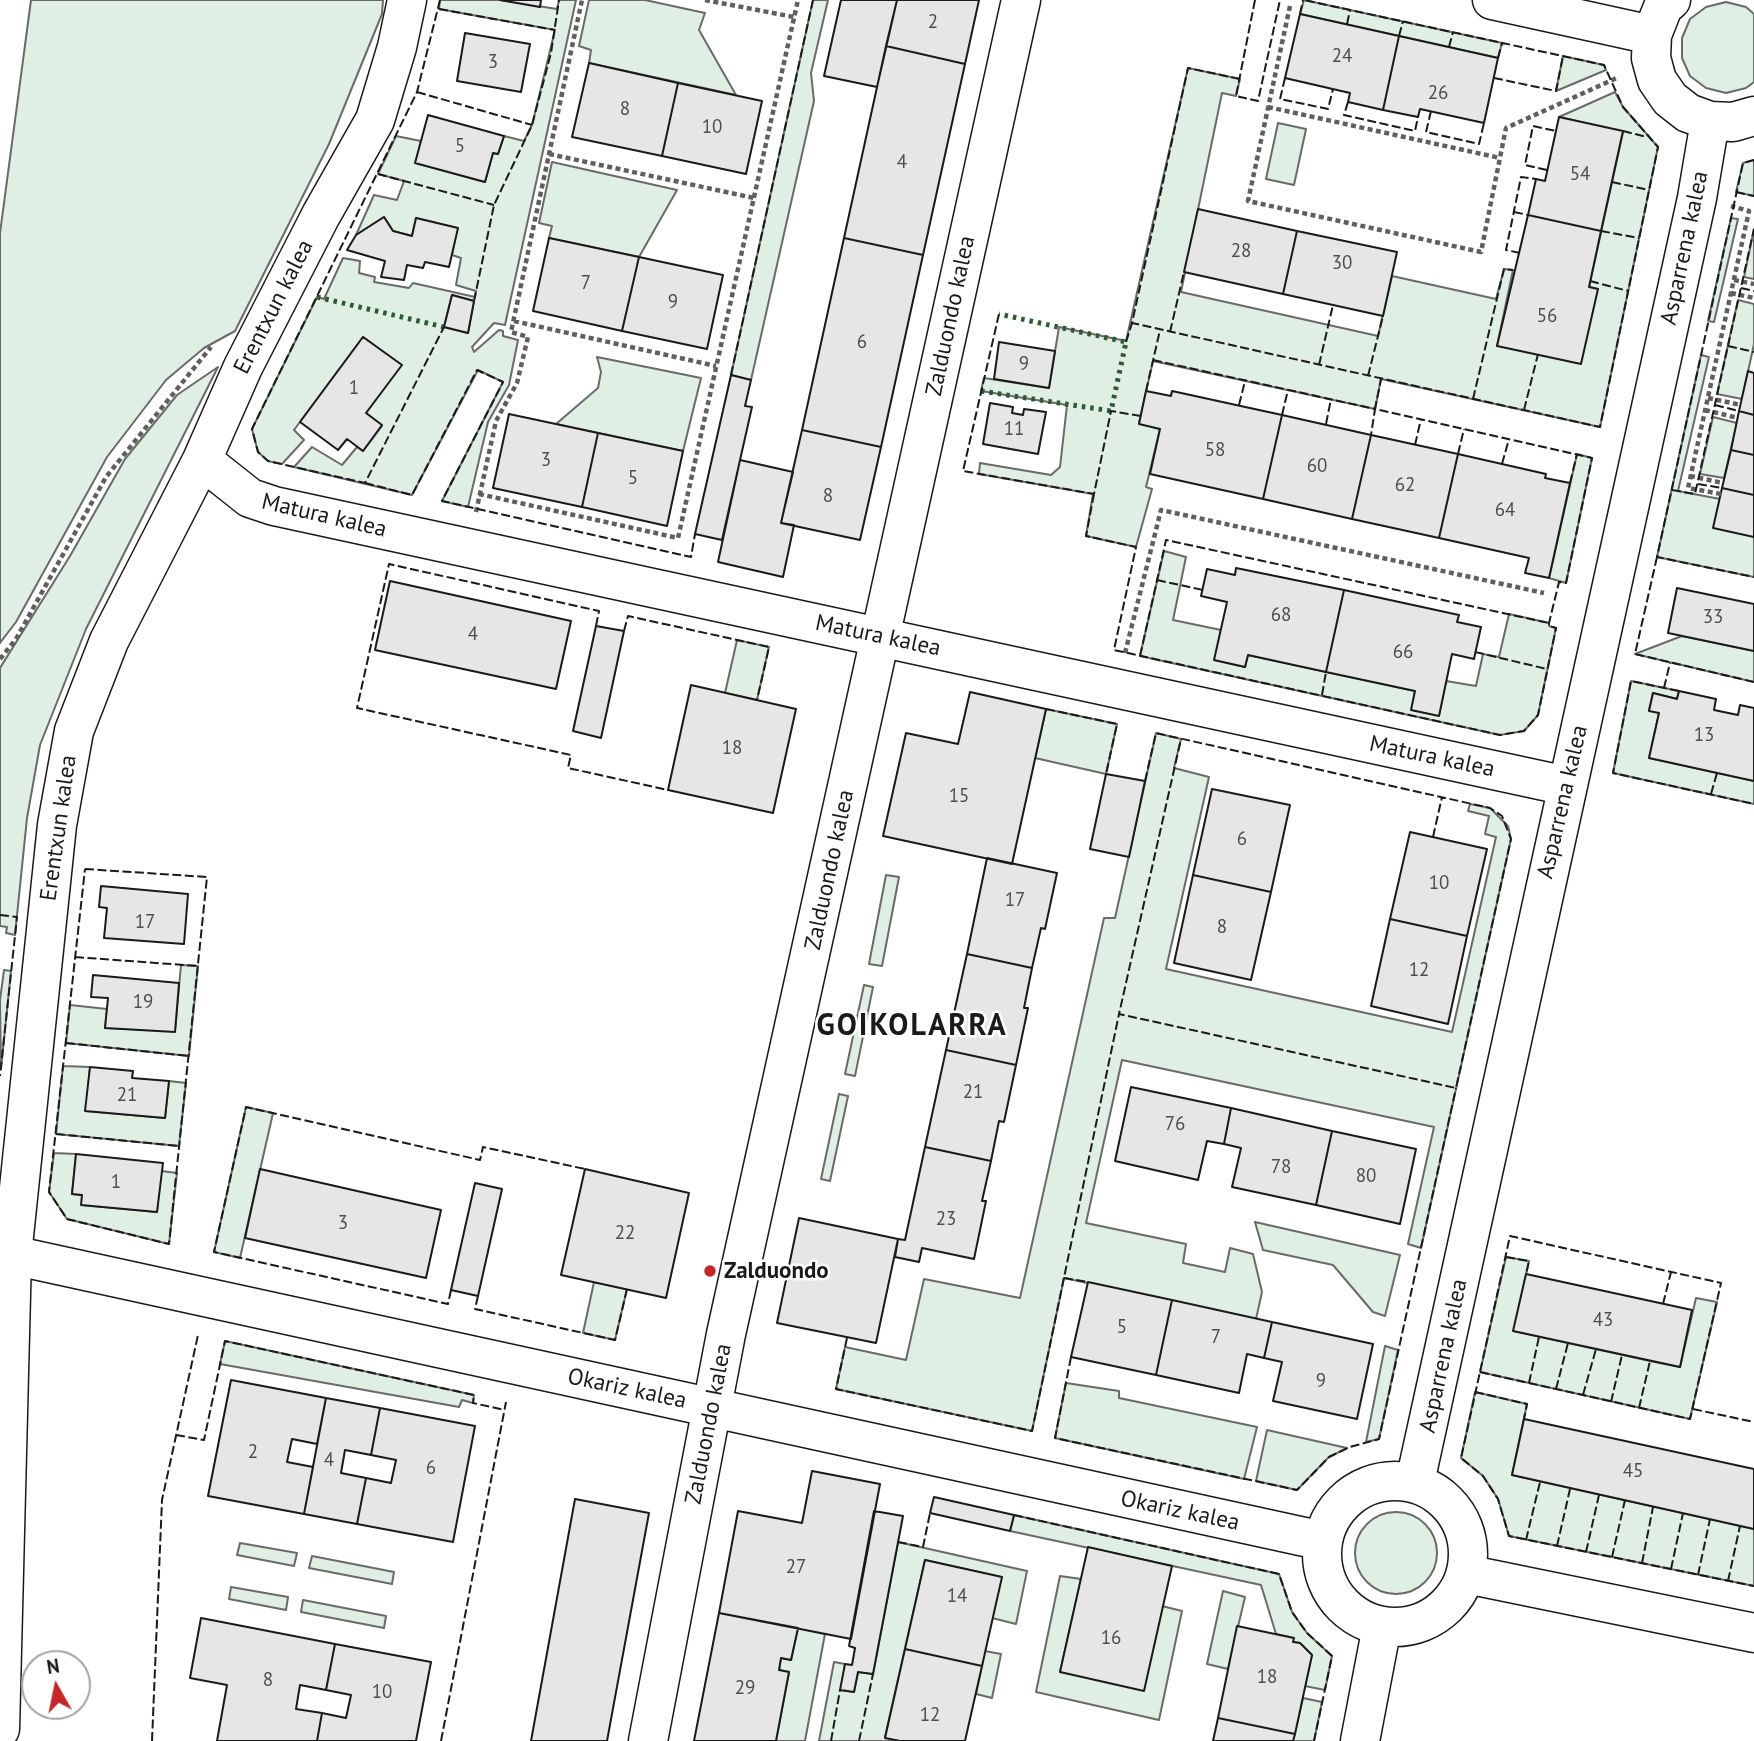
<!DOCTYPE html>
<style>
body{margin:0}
#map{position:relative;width:1754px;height:1741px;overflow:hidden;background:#fff;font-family:"PT Sans",sans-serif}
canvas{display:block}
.north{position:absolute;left:21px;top:1650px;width:70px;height:70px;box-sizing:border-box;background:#fff;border:2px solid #a3a3a3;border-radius:50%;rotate:351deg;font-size:19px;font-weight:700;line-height:28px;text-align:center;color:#1a1a1a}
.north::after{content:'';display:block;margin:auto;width:24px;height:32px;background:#c62828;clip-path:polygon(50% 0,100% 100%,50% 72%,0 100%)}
</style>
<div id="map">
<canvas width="1754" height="1741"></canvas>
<div class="north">N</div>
</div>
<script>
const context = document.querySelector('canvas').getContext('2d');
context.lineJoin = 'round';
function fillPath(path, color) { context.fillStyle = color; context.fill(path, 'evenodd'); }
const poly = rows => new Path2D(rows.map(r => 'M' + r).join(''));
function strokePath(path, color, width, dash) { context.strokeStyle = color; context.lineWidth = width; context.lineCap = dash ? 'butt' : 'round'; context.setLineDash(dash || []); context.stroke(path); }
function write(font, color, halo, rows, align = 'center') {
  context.font = font + ' "PT Sans",sans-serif'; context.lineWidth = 5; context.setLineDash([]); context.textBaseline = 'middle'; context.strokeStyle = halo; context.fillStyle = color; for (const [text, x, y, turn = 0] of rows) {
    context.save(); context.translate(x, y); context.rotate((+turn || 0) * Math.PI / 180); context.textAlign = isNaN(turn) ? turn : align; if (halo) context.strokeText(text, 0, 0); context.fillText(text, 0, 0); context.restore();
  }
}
const green = poly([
 [31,0,383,0,382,14,329,144,235,331,204,348,166,380,107,457,16,622,0,643,0,233,31,0],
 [440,0,500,0,557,9,559,0,576,0,505,325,494,323,472,347,474,352,499,330,503,331,503,336,518,340,509,385,488,422,468,507,442,501,503,382,478,370,412,495,294,467,312,447,342,465,357,447,363,451,382,426,366,413,401,365,363,337,294,430,304,440,282,464,268,461,258,452,252,429,317,297,324,299,343,258,360,261,359,273,375,277,374,282,409,288,413,283,475,297,476,291,456,285,461,258,452,255,457,228,416,218,412,236,393,231,384,217,356,235,374,195,397,200,404,181,378,174,396,136,421,141,416,163,485,182,493,153,498,154,504,136,524,141,532,125,555,30,439,9,440,0],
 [452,295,474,301,468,333,444,327,452,295],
 [589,0,645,0,705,13,699,30,736,95,589,63,591,50,579,46,589,0],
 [813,0,828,0,811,73,814,101,751,380,731,375,813,0],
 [1304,0,1502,43,1498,58,1300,14,1304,0],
 [1726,2,1746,7,1754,14,1754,82,1746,88,1726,93,1706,88,1690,76,1682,58,1682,38,1690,19,1706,7,1726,2],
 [1563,56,1604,65,1606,70,1556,91,1563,56],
 [1188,68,1240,79,1236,96,1222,93,1181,292,1378,336,1392,276,1496,299,1504,269,1513,270,1497,346,1598,289,1589,287,1623,132,1559,117,1615,92,1623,107,1658,147,1600,427,1381,379,1375,409,1153,361,1139,423,1160,429,1146,487,1152,489,1136,547,1086,536,1093,494,979,474,980,463,1051,475,1060,467,1067,405,981,391,984,378,1049,388,1059,327,1126,341,1188,68],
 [1278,123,1306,129,1294,185,1266,179,1278,123],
 [1754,160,1754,196,1736,192,1743,163,1754,160],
 [552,162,677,190,639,257,549,238,552,226,539,223,552,162],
 [1731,218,1738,219,1714,322,1708,321,1731,218],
 [1754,229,1754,279,1744,277,1754,229],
 [1738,300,1754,304,1754,344,1742,399,1717,394,1738,300],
 [1701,355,1709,357,1678,491,1720,499,1754,537,1754,577,1657,557,1701,355],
 [597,357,701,378,683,451,556,424,598,388,601,372,597,357],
 [218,367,86,629,40,745,27,818,15,935,6,933,7,927,0,926,0,668,70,556,125,459,177,395,218,367],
 [1713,417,1737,423,1724,478,1700,474,1713,417],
 [1577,454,1592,458,1566,583,1549,578,1577,454],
 [1164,551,1186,557,1173,620,1221,630,1215,660,1245,667,1248,655,1415,691,1412,710,1439,715,1446,681,1476,686,1483,654,1499,657,1509,614,1549,623,1549,626,1556,628,1538,715,1524,731,1500,735,1140,656,1164,551],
 [1682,636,1754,651,1754,682,1635,654,1682,636],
 [737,640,769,647,757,700,725,693,737,640],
 [1631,681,1679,691,1677,699,1653,693,1649,710,1659,713,1649,758,1754,781,1754,804,1613,773,1631,681],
 [1046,709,1117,724,1106,774,1035,758,1046,709],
 [1156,733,1181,739,1174,768,1209,777,1166,969,1452,1032,1496,837,1485,834,1489,816,1468,811,1470,804,1490,808,1508,826,1511,839,1421,1248,1408,1244,1434,1127,1122,1060,1086,1223,1186,1244,1183,1263,1225,1272,1230,1248,1253,1254,1262,1292,1256,1319,1064,1278,1032,1431,836,1389,845,1347,906,1360,924,1279,1020,1298,1104,918,1115,918,1156,733],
 [886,875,899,877,882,966,869,964,886,875],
 [181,965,198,966,189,1056,66,1043,70,1005,107,1009,105,1028,175,1031,181,965],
 [4,970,11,971,1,1069,0,1000,4,970],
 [864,985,873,987,855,1076,845,1074,864,985],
 [63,1066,90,1067,86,1111,165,1118,169,1081,186,1083,179,1146,56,1134,63,1066],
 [839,1094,848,1096,830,1181,821,1179,839,1094],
 [246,1107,273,1113,240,1258,214,1252,246,1107],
 [54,1153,76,1154,72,1194,82,1195,82,1205,157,1212,161,1171,177,1173,169,1244,67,1219,49,1192,54,1153],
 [1255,1222,1400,1255,1385,1316,1373,1312,1333,1265,1263,1250,1255,1222],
 [1506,1257,1529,1261,1514,1331,1650,1361,1680,1367,1696,1298,1717,1302,1690,1419,1480,1372,1506,1257],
 [594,1282,627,1289,615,1340,583,1333,594,1282],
 [225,1341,474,1395,473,1403,462,1400,459,1407,220,1364,225,1341],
 [1385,1346,1398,1350,1379,1439,1366,1442,1385,1346],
 [1066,1383,1119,1391,1119,1398,1257,1427,1244,1479,1055,1438,1066,1383],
 [1475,1392,1527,1404,1512,1475,1754,1529,1754,1586,1509,1536,1498,1499,1483,1476,1461,1458,1475,1392],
 [1267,1430,1347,1448,1329,1457,1297,1490,1256,1481,1267,1430],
 '1355 1553a41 41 0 1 1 82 0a41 41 0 1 1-82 0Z',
 [1014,1515,1279,1574,1292,1612,1307,1633,1332,1656,1325,1690,1305,1686,1312,1655,1300,1643,1293,1642,1293,1638,1276,1634,1261,1585,1010,1531,1014,1515],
 [898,1542,1027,1571,1016,1624,992,1618,1001,1577,925,1560,885,1737,900,1741,819,1741,834,1662,845,1664,841,1690,854,1692,858,1672,873,1674,898,1542],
 [240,1543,297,1553,294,1566,237,1555,240,1543],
 [312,1556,394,1572,392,1584,309,1568,312,1556],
 [1060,1576,1081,1579,1060,1672,1162,1606,1182,1611,1159,1720,1036,1692,1060,1576],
 [231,1587,288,1597,286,1610,229,1599,231,1587],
 [1223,1591,1245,1597,1228,1669,1207,1664,1223,1591],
 [303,1600,386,1616,384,1628,301,1612,303,1600],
 [798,1628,825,1634,805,1741,776,1741,789,1672,779,1670,781,1658,791,1660,798,1628],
 [985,1651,1001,1654,992,1698,976,1694,985,1651],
 [1303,1698,1322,1702,1314,1741,1293,1741,1303,1698]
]);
fillPath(green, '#e0efe3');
strokePath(green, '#6a6a6a', 2);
const building = poly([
 [500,0,541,0,540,7,500,0],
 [841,0,897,0,877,87,824,76,841,0],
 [897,0,979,0,965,64,886,46,897,0],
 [1300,14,1399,36,1383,110,1348,102,1350,93,1285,78,1300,14],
 [465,33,530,44,521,92,457,81,465,33],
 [1399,36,1498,58,1484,123,1420,109,1418,117,1383,110,1399,36],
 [886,46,965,64,923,255,844,238,886,46],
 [589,63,678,83,662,156,572,137,589,63],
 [678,83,762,101,746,174,662,156,678,83],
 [428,115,504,136,498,154,493,153,485,182,415,163,428,115],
 [1559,117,1623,131,1601,231,1528,215,1536,179,1545,181,1559,117],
 [1198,209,1297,231,1283,294,1184,272,1198,209],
 [1528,215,1601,231,1589,287,1598,289,1581,364,1497,346,1528,215],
 [384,217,393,231,412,236,416,218,458,228,449,267,425,262,423,268,407,265,404,280,381,277,385,261,347,250,356,235,384,217],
 [1297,231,1397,252,1383,316,1283,294,1297,231],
 [549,238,639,257,622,331,533,311,549,238],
 [844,238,923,255,881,447,802,430,844,238],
 [639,257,723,275,707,349,622,331,639,257],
 [452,295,474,301,468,333,444,327,452,295],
 [363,337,402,365,366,413,382,425,363,451,347,439,338,450,300,422,363,337],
 [999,342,1055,351,1049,388,994,379,999,342],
 [1748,371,1754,373,1754,415,1739,411,1748,371],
 [731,375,751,380,745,406,752,407,722,540,695,534,731,375],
 [1146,391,1171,396,1172,391,1282,415,1263,499,1150,474,1160,429,1139,424,1146,391],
 [990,403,1013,407,1012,413,1023,415,1024,409,1046,412,1038,454,983,444,990,403],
 [1739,411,1754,415,1754,455,1731,450,1739,411],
 [509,414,598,433,582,507,493,488,509,414],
 [1282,415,1371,435,1352,519,1263,499,1282,415],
 [802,430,881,447,860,540,781,523,802,430],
 [598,433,683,451,667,526,582,507,598,433],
 [1371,435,1458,454,1439,538,1352,519,1371,435],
 [1731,450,1754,455,1754,495,1722,488,1731,450],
 [1458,454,1546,474,1545,478,1570,483,1549,578,1525,573,1529,558,1439,538,1458,454],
 [740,460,793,472,781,523,794,525,783,577,718,562,740,460],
 [1722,488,1754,495,1754,537,1713,528,1722,488],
 [1236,568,1344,590,1326,672,1248,655,1245,667,1214,660,1227,602,1201,596,1207,569,1235,575,1236,568],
 [390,581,571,621,556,689,375,650,390,581],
 [1677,588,1754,604,1754,651,1668,633,1677,588],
 [1344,590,1459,615,1457,622,1481,627,1474,659,1452,654,1439,716,1411,710,1415,691,1326,672,1344,590],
 [596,626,624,631,601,738,573,731,596,626],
 [691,685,796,709,773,813,668,790,691,685],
 [1679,691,1716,699,1714,710,1738,715,1740,705,1754,708,1754,781,1649,758,1659,713,1649,711,1653,693,1677,699,1679,691],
 [970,692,1046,709,1012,864,883,836,906,733,958,744,970,692],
 [1106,774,1145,781,1129,857,1090,849,1106,774],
 [1212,789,1290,805,1271,892,1193,875,1212,789],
 [1410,832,1487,849,1467,936,1390,919,1410,832],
 [987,858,1057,873,1045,929,1041,928,1032,968,967,954,987,858],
 [1193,875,1271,892,1251,980,1174,963,1193,875],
 [101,886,188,894,184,944,104,938,107,908,99,907,101,886],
 [1390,919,1467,936,1448,1024,1371,1006,1390,919],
 [967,954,1032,968,1024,1008,1028,1008,1016,1065,946,1050,967,954],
 [93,975,179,983,175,1032,105,1028,108,998,91,997,93,975],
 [946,1050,1016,1065,1004,1122,999,1121,991,1161,925,1147,946,1050],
 [90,1067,133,1071,132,1078,169,1081,165,1118,85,1111,90,1067],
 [1131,1087,1231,1108,1224,1144,1207,1141,1198,1180,1115,1161,1131,1087],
 [1231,1108,1332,1131,1316,1205,1232,1187,1241,1148,1224,1144,1231,1108],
 [1332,1131,1416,1149,1400,1224,1316,1205,1332,1131],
 [925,1147,991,1161,982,1201,986,1201,974,1259,922,1248,919,1262,895,1257,898,1239,905,1240,925,1147],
 [76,1154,163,1163,157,1212,81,1205,82,1195,72,1194,76,1154],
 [260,1169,441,1210,426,1278,245,1238,260,1169],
 [585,1169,689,1193,666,1298,561,1275,585,1169],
 [475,1183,502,1189,478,1296,451,1290,475,1183],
 [799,1218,898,1239,876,1343,777,1323,799,1218],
 [1526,1274,1692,1310,1680,1367,1513,1331,1526,1274],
 [1088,1282,1172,1300,1156,1375,1071,1357,1088,1282],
 [1172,1300,1272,1322,1264,1358,1247,1354,1239,1393,1156,1375,1172,1300],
 [1272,1322,1373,1344,1357,1419,1273,1401,1282,1362,1264,1358,1272,1322],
 [231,1380,326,1398,317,1444,292,1439,287,1462,313,1467,304,1514,208,1496,231,1380],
 [326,1398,380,1408,371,1455,345,1450,341,1473,366,1478,357,1524,304,1514,326,1398],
 [380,1408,475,1426,453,1542,357,1524,366,1478,391,1483,396,1460,371,1455,380,1408],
 [1524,1419,1754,1469,1754,1529,1512,1475,1524,1419],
 [812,1471,880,1484,851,1639,719,1613,738,1511,802,1523,812,1471],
 [934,1497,1014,1515,1010,1531,930,1513,934,1497],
 [575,1499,649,1513,607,1741,531,1741,575,1499],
 [874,1511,903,1516,873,1674,858,1672,854,1692,840,1690,845,1664,852,1665,855,1648,849,1646,874,1511],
 [1088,1547,1172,1566,1144,1691,1060,1672,1088,1547],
 [925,1560,1002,1577,982,1666,905,1649,925,1560],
 [719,1613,798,1628,791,1660,781,1658,779,1670,789,1672,776,1741,694,1741,719,1613],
 [201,1618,335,1644,326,1690,300,1685,296,1709,322,1713,317,1741,217,1741,227,1685,190,1678,201,1618],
 [1237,1626,1294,1638,1293,1642,1300,1643,1312,1655,1295,1734,1218,1718,1237,1626],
 [335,1644,431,1662,416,1741,317,1741,322,1713,346,1718,351,1695,326,1690,335,1644],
 [905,1649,982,1666,965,1741,900,1741,885,1738,905,1649],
 [1218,1718,1295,1734,1293,1741,1213,1741,1218,1718]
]);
fillPath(building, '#e6e6e6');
strokePath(building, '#1a1a1a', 2);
const minor = poly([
 [1492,0,1652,35],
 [1671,0,1663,7,1652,35,1651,58,1657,80,1670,99,1688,113,1710,121,1733,122,1754,116],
 [202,460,250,498,274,506,1567,786],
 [0,1250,12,1255,1323,1541],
 '1322 1554a73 73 0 1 1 146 0a73 73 0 1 1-146 0Z',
 [1415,1482,1697,198,1710,121],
 [1466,1574,1754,1633],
 [0,1729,12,1255,57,825,74,731,109,641,202,460,243,367,321,215,375,120,397,47,407,0],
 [648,1741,726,1334,1021,0],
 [1360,1741,1382,1626]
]);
strokePath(minor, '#1a1a1a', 41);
strokePath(poly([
 [705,0,794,17],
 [1290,6,1248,201,1481,252,1506,128,1619,77],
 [1268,107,1500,158],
 [549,154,754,198],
 [1734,280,1754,284],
 [1731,293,1754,298],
 [514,321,716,366],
 [1708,398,1741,405],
 [1705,410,1738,418],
 [1690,476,1723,483],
 [479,494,678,538,798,0],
 [1721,494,1688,488,1749,211,1731,206],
 [476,512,496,421,517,383,528,337,511,332,582,0],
 [1125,653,1161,510,1544,593],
 [0,659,16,639,106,477,211,347]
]), '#5f5f5f', 4.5, [5, 3.5]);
strokePath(minor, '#fff', 38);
strokePath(poly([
 [317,297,444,327],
 [981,391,1111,411,1126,342,999,314]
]), '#2b5a34', 5, [3.5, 5]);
strokePath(poly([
 [440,0,417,92,252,429,258,452,268,461,365,483,444,327],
 [1255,0,1236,96,1258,101,1280,0],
 [439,9,555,30],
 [1300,14,1303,0],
 [1347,24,1350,10],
 [1399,36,1403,21],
 [1449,47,1453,32],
 [1498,58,1502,43],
 [1285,78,1280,99,1328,109,1333,89],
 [1494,78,1556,91,1563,56],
 [1240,79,1188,68,1132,323,1600,427,1658,147,1623,107,1604,65,1304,0],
 [417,92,532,125],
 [1348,102,1344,115,1415,131,1418,117],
 [1431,111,1426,132,1479,144,1484,123],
 [1623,131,1647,137],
 [1754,160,1743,163,1657,557,1754,577],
 [1547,170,1525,165,1533,126,1556,131],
 [378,174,494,205],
 [1612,182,1649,190],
 [1736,192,1754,196],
 [1514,212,1528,215],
 [1601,231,1639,238],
 [1520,253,1506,250,1521,177,1536,179],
 [1590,281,1628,291],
 [1741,288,1754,291],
 [474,301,494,205,532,125,551,53,559,0],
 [999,314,963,471,1094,494,1111,411,1141,416],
 [1170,332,1184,272],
 [1126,342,1132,323],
 [1728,346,1754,352],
 [1153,360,1375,409,1371,435],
 [1319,365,1333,305],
 [731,375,813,0],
 [1368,376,1383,316],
 [1146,391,1160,330],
 [1473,399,1504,269,1513,270],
 [1239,405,1245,381],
 [1715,405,1739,411],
 [1524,410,1538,354],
 [1282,415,1288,390],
 [1326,424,1331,399],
 [1415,445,1421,419],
 [1458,454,1464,429],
 [1502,464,1509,439],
 [365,483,412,495,477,370,503,382,442,501,691,557,695,534],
 [1570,483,1577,454],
 [1698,484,1722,488],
 [1672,490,1695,494,1754,229],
 [1094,494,1086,536,1136,547,1114,650,1500,735,1524,731,1538,715,1556,628,1549,626,1549,623,1559,582,1566,583,1592,458,1375,409,1381,379],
 [1657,557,1635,654,1754,682],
 [1157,580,1203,590],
 [596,626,599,611,389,564,357,708,571,755,568,768,668,790],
 [624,631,628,616,769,647,757,700],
 [1475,652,1547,669],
 [1140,656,1166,540,1549,623],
 [1664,688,1670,663],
 [1679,691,1631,681,1613,773,1754,804],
 [1322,695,1326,672],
 [1046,709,1117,724,1106,774],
 [1145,781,1156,733,1490,808,1502,816,1511,839,1456,1088,1119,1014,1181,739],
 [1711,794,1717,773],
 [1433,837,1442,797],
 [85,869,207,877,169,1244,67,1219,49,1192,85,869],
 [0,915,17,917,0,1076],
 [75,957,198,966],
 [66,1043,189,1056],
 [56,1134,179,1146],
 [1506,1257,1529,1261,1526,1274],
 [1064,1278,1088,1282],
 [451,1290,448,1304,214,1252,246,1107,480,1160,483,1147,585,1169],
 [478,1296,475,1309,615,1340,627,1289],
 [1663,1304,1671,1272],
 [847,1338,836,1389,1032,1431,1119,1014],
 [1071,1357,1055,1438,1297,1490,1329,1457,1350,1447,1379,1439,1456,1088],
 [1480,1372,1690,1419,1721,1283,1510,1236,1461,1458,1483,1476,1498,1499,1509,1536,1754,1586],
 [1529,1383,1539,1337],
 [1556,1389,1568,1343],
 [1475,1392,1527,1404,1524,1419],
 [1583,1395,1596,1349],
 [1611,1402,1622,1355],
 [1639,1408,1650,1361],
 [1693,1409,1754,1422],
 [176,1435,204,1440,225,1341,474,1395,473,1403,505,1410],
 [1014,1515,1279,1574,1292,1612,1307,1633,1332,1656,1314,1741],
 [1526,1540,1540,1482],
 [898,1542,923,1547,930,1513],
 [1557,1546,1570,1489],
 [1586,1552,1599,1495],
 [1612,1557,1625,1500],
 [1642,1563,1653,1507],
 [1671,1569,1683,1513],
 [1698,1575,1710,1519],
 [1728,1581,1740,1526],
 [152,1741,162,1500,198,1335],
 [441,1741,506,1402],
 [831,1741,840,1690],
 [859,1741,873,1674]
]), '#1a1a1a', 2, [9, 3.5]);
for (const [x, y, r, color] of [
 [710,1271,7,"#c62828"]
]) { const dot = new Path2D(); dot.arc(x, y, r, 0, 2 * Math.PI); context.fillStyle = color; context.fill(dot); strokePath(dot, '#fff', 2.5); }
write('19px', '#4d4d4d', null, [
 ["2",933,23],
 ["24",1342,57],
 ["3",493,63],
 ["26",1438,94],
 ["8",625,110],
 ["10",712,128],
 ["5",460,147],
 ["4",902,163],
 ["54",1580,175],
 ["28",1241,252],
 ["30",1342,264],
 ["7",586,284],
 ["9",673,303],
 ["56",1547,317],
 ["6",862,343],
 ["9",1024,365],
 ["1",354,389],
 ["11",1014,430],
 ["58",1215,451],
 ["3",546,461],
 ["60",1317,467],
 ["5",633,479],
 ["62",1405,486],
 ["8",828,497],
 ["64",1505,511],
 ["68",1281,616],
 ["33",1713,618],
 ["4",473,635],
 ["66",1403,653],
 ["13",1704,736],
 ["18",732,749],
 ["15",959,797],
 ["6",1242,840],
 ["10",1439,884],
 ["17",1015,901],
 ["17",145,923],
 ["8",1222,928],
 ["12",1419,971],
 ["19",143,1003],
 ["21",973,1093],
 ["21",127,1096],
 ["76",1175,1125],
 ["78",1281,1168],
 ["80",1366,1177],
 ["1",116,1183],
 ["23",946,1220],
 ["3",343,1224],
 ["22",625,1234],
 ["43",1603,1321],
 ["5",1122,1328],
 ["7",1216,1338],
 ["9",1321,1382],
 ["2",253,1453],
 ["4",329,1461],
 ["6",431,1469],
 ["45",1633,1472],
 ["27",796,1568],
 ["14",957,1597],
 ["16",1111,1639],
 ["18",1267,1678],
 ["8",268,1681],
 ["29",745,1689],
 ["10",382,1693],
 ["12",930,1716]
]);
write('23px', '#1a1a1a', '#fff', [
 ["Asparrena kalea",1685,248,-78],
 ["Erentxun kalea",274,307,-63],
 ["Zalduondo kalea",951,316,-78],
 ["Matura kalea",324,516,13],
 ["Matura kalea",878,636,12],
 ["Matura kalea",1432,757,12],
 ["Asparrena kalea",1563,802,-77],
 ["Erentxun kalea",59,828,-82],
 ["Zalduondo kalea",830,870,-78],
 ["Asparrena kalea",1444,1356,-78],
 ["Okariz kalea",627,1389,12],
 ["Zalduondo kalea",709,1424,-79],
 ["Okariz kalea",1180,1511,12]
]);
write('bold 23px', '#1a1a1a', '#fff', [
 ["Zalduondo",724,1271]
], 'left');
context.letterSpacing = '2px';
write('bold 30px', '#1a1a1a', '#fff', [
 ["GOIKOLARRA",912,1026]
]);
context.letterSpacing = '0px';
</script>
